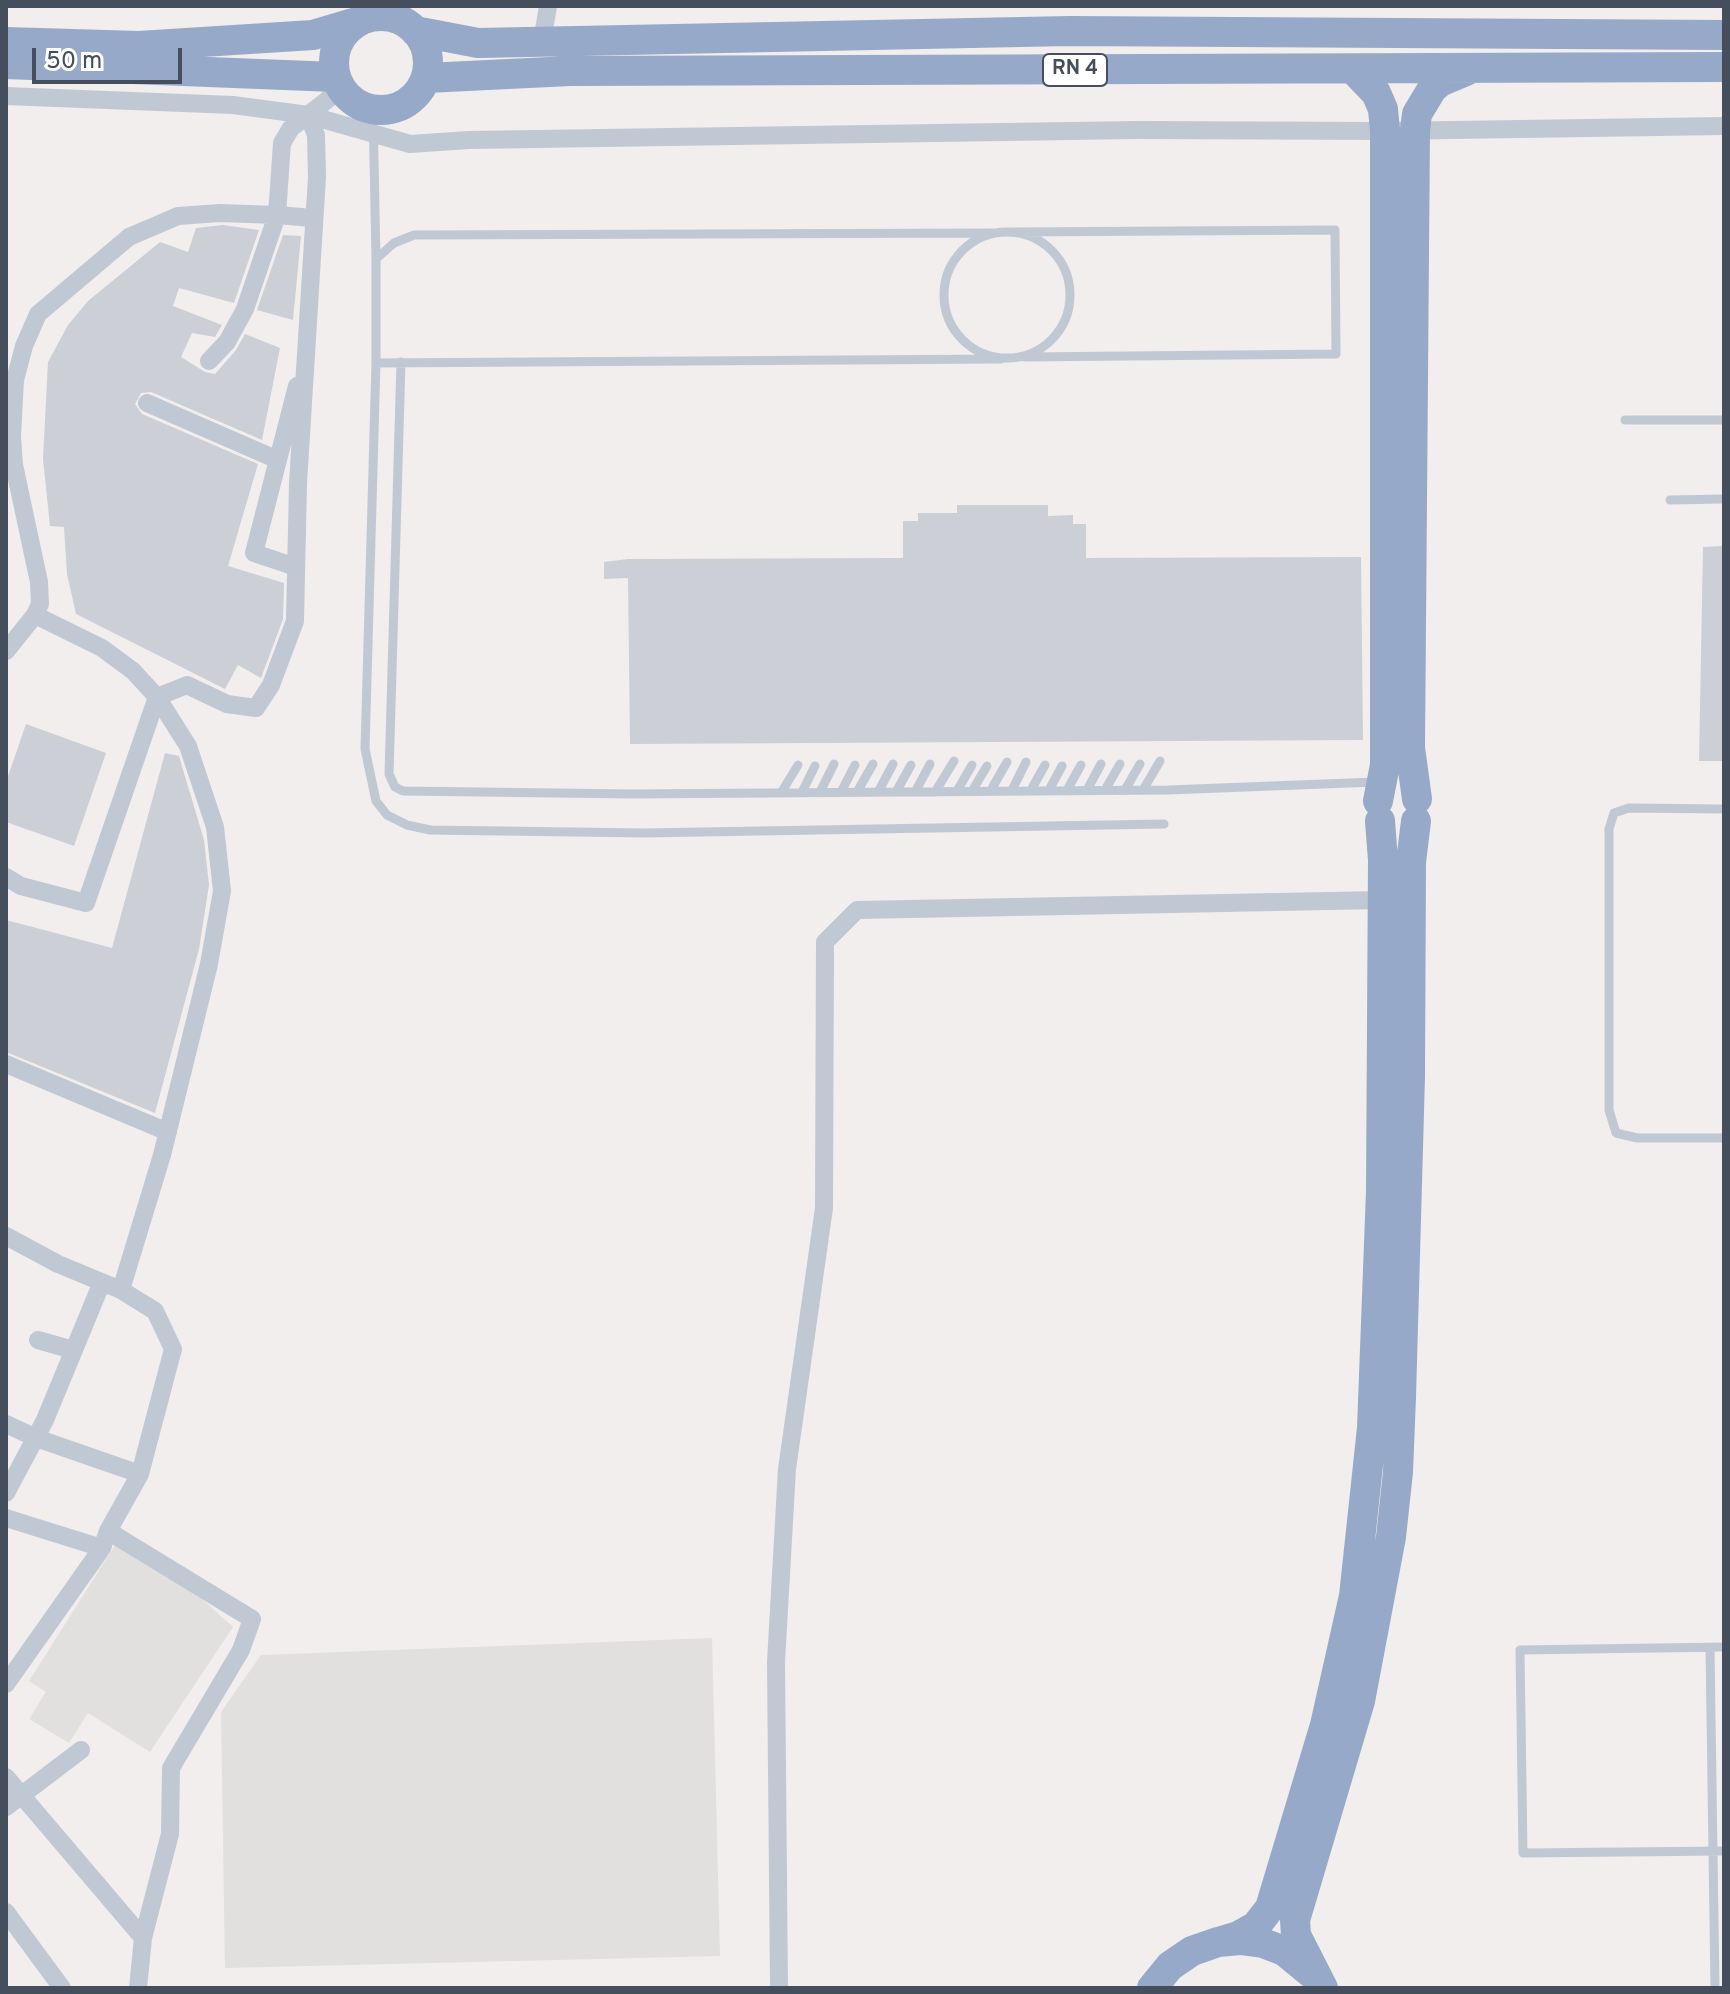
<!DOCTYPE html>
<style>
body{margin:0}
#map{position:relative;width:1730px;height:1994px;overflow:hidden;background:#f1eeed;font-family:Overpass,sans-serif}
canvas{display:block}
.frame{position:absolute;inset:0;border:8px solid #454e5c;pointer-events:none}
.scale{position:absolute;left:32px;top:48px;width:150px;height:36px;box-sizing:border-box;border:4px solid #454e5c;border-top:0;padding-left:10px;font-size:24px;line-height:28px;white-space:nowrap;color:#454e5c;-webkit-text-stroke:6px #fff;paint-order:stroke}
</style>
<div id="map">
<canvas width="1730" height="1994"></canvas>
<div class="frame"></div>
<div class="scale">50 m</div>
</div>
<script>
const context = document.querySelector('canvas').getContext('2d');
context.lineJoin = 'round';
function fillPath(path, color) { context.fillStyle = color; context.fill(path, 'evenodd'); }
const poly = rows => new Path2D(rows.map(r => 'M' + r).join(''));
function strokePath(path, color, width, dash) { context.strokeStyle = color; context.lineWidth = width; context.lineCap = dash ? 'butt' : 'round'; context.setLineDash(dash || []); context.stroke(path); }
function write(font, color, halo, rows, align = 'center') {
  context.font = font + ' Overpass,sans-serif'; context.lineWidth = 8; context.setLineDash([]); context.textBaseline = 'middle'; context.strokeStyle = halo; context.fillStyle = color; for (const [text, x, y, turn = 0] of rows) {
    context.save(); context.translate(x, y); context.rotate((+turn || 0) * Math.PI / 180); context.textAlign = isNaN(turn) ? turn : align; if (halo) context.strokeText(text, 0, 0); context.fillText(text, 0, 0); context.restore();
  }
}
fillPath(poly([
 [115,1545,201,1598,233,1627,150,1752,88,1713,69,1743,29,1719,46,1692,29,1681],
 [712,1638,720,1956,225,1968,221,1712,261,1655]
]), '#e2dfdf');
fillPath(poly([
 [223,225,259,230,234,303,179,288,173,306,222,325,215,337,192,333,181,357,205,372,215,374,236,350,245,334,280,348,262,440,151,392,141,393,135,404,142,414,258,464,228,566,284,583,283,619,261,678,238,665,225,689,76,614,67,574,64,527,50,526,43,459,48,362,68,325,88,301,160,242,188,252,196,228],
 [283,235,301,236,293,320,257,310],
 [957,505,1048,505,1048,516,1073,515,1073,524,1086,524,1086,558,1361,557,1363,740,630,744,628,578,604,579,604,562,628,559,903,558,903,521,918,521,918,513,957,513],
 [1724,546,1724,761,1699,761,1703,547],
 [26,724,106,753,74,846,6,822,6,782],
 [165,753,179,756,184,773,204,840,209,885,199,949,155,1113,6,1052,6,920,112,948]
]), '#cccfd6');
strokePath(poly([
 [373,110,376,259],
 '944 295a63 63 0 1 1 126 0a63 63 0 1 1-126 0Z',
 [1013,232,1335,230,1336,354,1024,357],
 [993,233,414,235,394,243,376,259,376,363,365,749,376,801,387,815,407,825,430,830,644,833,1164,824],
 [401,362,389,774,395,787,403,791,633,794,1168,790,1375,782],
 [376,363,1001,359],
 [1625,420,1724,420],
 [1670,500,1724,499],
 [991,790,1007,762],
 [1012,790,1026,762],
 [1031,790,1045,765],
 [1049,790,1062,766],
 [1067,790,1081,765],
 [1087,790,1101,764],
 [1105,790,1120,764],
 [1125,790,1140,764],
 [1143,790,1160,761],
 [957,791,972,765],
 [972,791,987,766],
 [802,792,815,766],
 [820,792,834,764],
 [841,792,855,765],
 [857,792,873,764],
 [878,792,893,764],
 [896,792,911,765],
 [915,792,930,764],
 [935,792,954,761],
 [781,793,798,765],
 [1724,809,1629,808,1614,813,1609,829,1609,1110,1616,1133,1637,1138,1724,1138],
 [1724,1647,1520,1650,1523,1853,1724,1851],
 [1710,1648,1715,1988]
]), '#c0c8d4', 9);
strokePath(poly([
 [542,42,548,6],
 [6,96,233,105,308,115,291,128,282,143,277,215,220,213,178,216,129,237,38,314,24,346,15,380,12,436,14,465,39,582,40,604,35,615,6,651],
 [308,115,410,144,469,140,1137,130,1385,131,1724,126],
 [209,361,227,342,245,309,277,215,313,218],
 [147,403,278,460],
 [296,567,254,553,297,386],
 [35,615,102,648,133,671,157,697,188,746,215,827,222,891,209,964,162,1155,121,1290],
 [6,877,21,886,86,903,157,697,187,685,227,704,256,708,271,685,295,621,298,483,317,177,316,135,308,115,341,89],
 [6,1064,168,1132],
 [6,1236,58,1264,121,1290,155,1311,173,1349,140,1474,108,1531,102,1548,6,1684],
 [38,1340,73,1350],
 [6,1424,36,1438,140,1474],
 [6,1493,45,1420,102,1282],
 [6,1518,102,1548],
 [108,1531,252,1619,241,1650,171,1768,170,1834,143,1938,138,1988],
 [6,1777,143,1938],
 [6,1807,81,1750],
 [6,1912,62,1988],
 [779,1988,776,1662,787,1469,824,1208,825,942,857,910,1382,900]
]), '#c0c8d4', 18);
strokePath(poly([
 '334 63a47 47 0 1 1 94 0a47 47 0 1 1-94 0Z',
 [415,31,478,43,1070,31,1724,35],
 [6,42,139,46,313,35,357,22],
 [6,64,335,77],
 [1353,69,1376,93,1383,109,1385,131,1385,765,1378,801],
 [426,78,570,71,1724,67],
 [1417,799,1410,748,1415,130,1417,114,1432,89,1440,82,1466,71],
 [1218,1942,1238,1936,1256,1926,1270,1908,1325,1725,1354,1596,1372,1428,1381,1191,1383,860,1380,821],
 [1152,1988,1170,1966,1192,1951,1218,1942,1240,1940,1263,1943,1284,1951,1312,1974],
 [1323,1988,1296,1935,1295,1920,1360,1701,1391,1537,1398,1472,1401,1397,1410,1076,1411,862,1416,821]
]), '#96a9c8', 30);
for (const [x, y, w] of [
 [1075,70,64]
]) { const box = new Path2D(); box.roundRect(x - w / 2, y - 16, w, 32, 6); context.fillStyle = '#fff'; context.fill(box); strokePath(box, '#454e5c', 2); }
write('bold 20px', '#454e5c', null, [
 ["RN 4",1075,70]
]);
</script>
